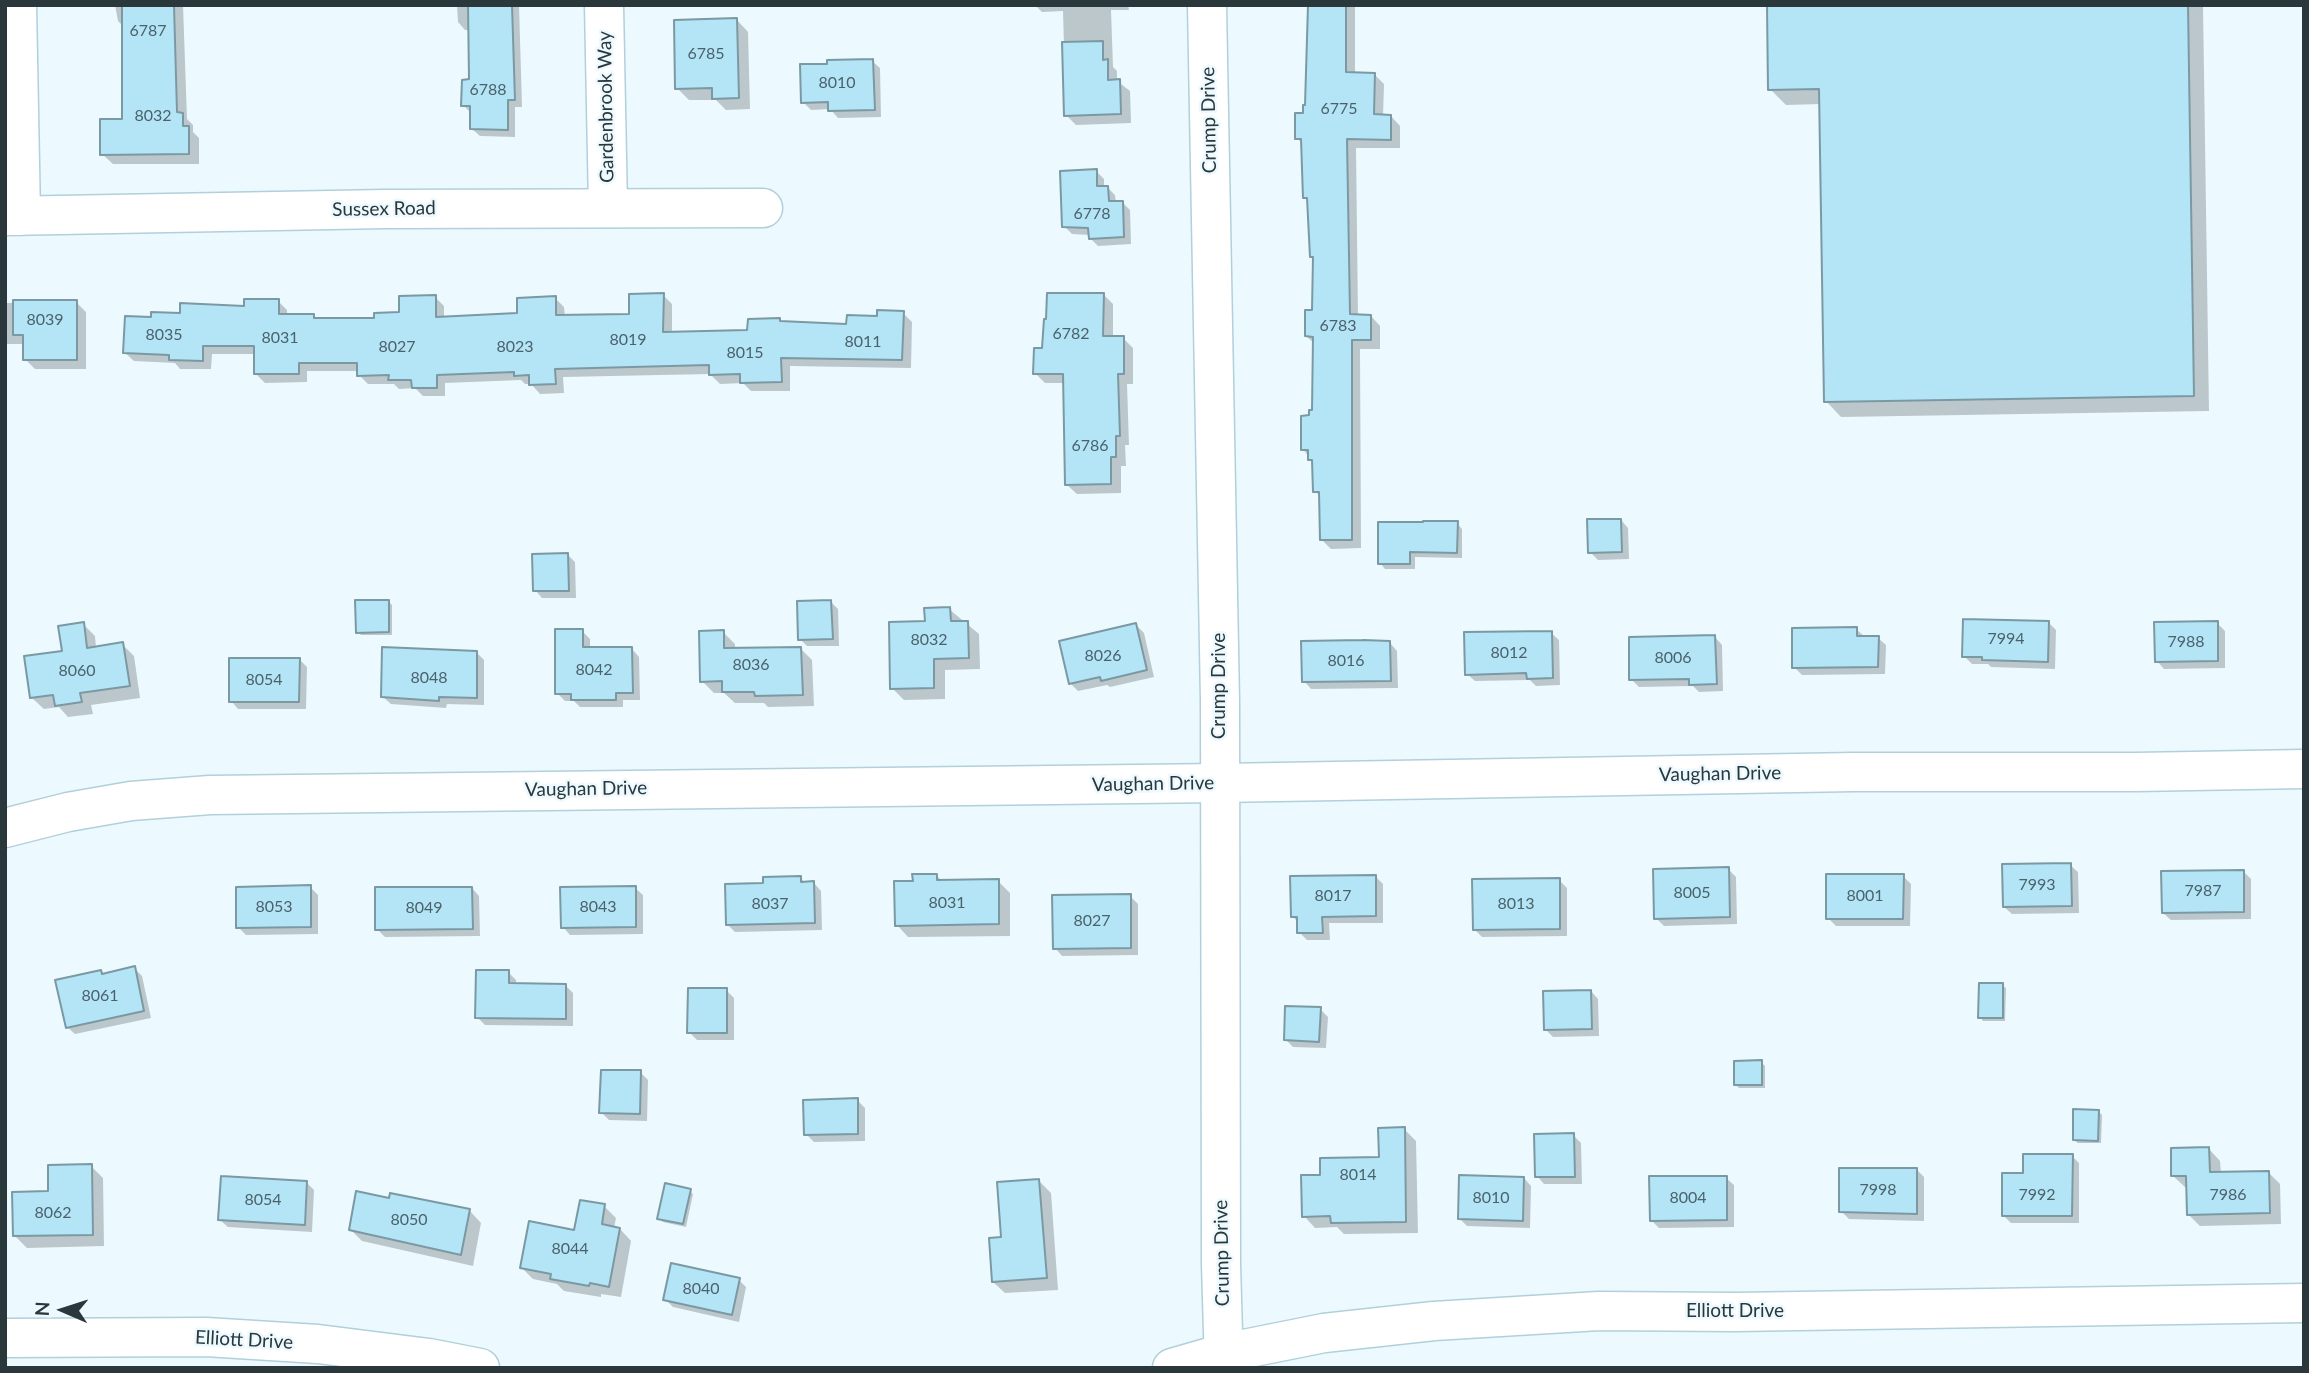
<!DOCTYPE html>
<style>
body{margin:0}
#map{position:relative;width:2309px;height:1373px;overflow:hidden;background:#ecf9fe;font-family:Lato,sans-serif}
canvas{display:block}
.frame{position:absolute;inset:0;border:7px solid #2a373b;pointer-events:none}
.north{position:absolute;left:28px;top:1275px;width:70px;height:70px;-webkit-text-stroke:5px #ecf9fe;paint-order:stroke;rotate:273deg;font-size:19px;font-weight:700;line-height:28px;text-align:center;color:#2a373b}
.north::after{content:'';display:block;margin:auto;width:24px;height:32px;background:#2a373b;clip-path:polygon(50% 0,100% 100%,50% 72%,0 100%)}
</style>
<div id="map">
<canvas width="2309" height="1373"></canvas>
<div class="frame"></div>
<div class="north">N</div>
</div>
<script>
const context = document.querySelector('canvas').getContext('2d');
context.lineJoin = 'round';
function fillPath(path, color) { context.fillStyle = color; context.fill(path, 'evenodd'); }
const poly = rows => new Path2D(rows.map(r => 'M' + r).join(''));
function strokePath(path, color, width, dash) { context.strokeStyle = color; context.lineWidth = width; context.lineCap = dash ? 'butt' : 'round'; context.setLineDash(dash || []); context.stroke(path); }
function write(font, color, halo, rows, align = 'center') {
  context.font = font + ' Lato,sans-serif'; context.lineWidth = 5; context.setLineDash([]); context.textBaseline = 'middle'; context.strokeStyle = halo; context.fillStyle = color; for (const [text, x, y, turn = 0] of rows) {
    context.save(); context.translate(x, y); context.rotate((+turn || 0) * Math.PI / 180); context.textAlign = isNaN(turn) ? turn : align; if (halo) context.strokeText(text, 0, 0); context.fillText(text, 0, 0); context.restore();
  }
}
fillPath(poly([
 [115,5,183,5,187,119,193,125,193,132,199,138,199,164,113,164,102,154,124,120,124,27,118,21],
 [457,5,519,5,522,107,515,107,515,137,480,136,472,129,471,113,463,105,470,81,470,30,465,30,458,22],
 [1035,5,1128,5,1129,10,1111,10,1113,67,1117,71,1117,81,1130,91,1131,123,1076,125,1066,115,1063,11,1042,12],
 [1310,5,1355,5,1355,74,1374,74,1384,84,1383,116,1391,116,1400,126,1400,148,1356,148,1358,316,1371,316,1380,326,1380,349,1360,349,1361,548,1331,549,1322,540,1321,497,1315,491,1314,464,1303,449,1311,417,1314,412,1315,344,1306,336,1314,312,1315,259,1311,256,1308,201,1305,197,1303,144,1297,138,1305,115],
 [1769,5,2203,5,2209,411,1841,417,1826,401,1821,104,1786,105,1770,89],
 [737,20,748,32,750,109,726,110,716,100,689,100,677,88],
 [872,61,880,68,881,117,838,118,830,109,811,110,803,102],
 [1096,171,1104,179,1104,188,1108,188,1115,195,1116,203,1122,202,1130,210,1131,244,1098,246,1090,238,1090,235,1072,234,1064,226],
 [1103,294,1113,304,1113,337,1123,338,1133,348,1133,384,1127,384,1129,445,1125,445,1126,466,1121,466,1121,493,1077,494,1066,484,1065,383,1045,383,1035,373,1043,350],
 [663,295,672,304,672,334,749,332,780,320,782,323,848,326,903,313,912,322,911,368,790,366,790,391,751,391,743,383,720,384,710,374,563,377,564,393,540,394,531,384,525,384,521,380,445,383,445,396,423,396,415,388,399,389,394,384,368,384,359,375,359,371,307,371,307,382,265,383,256,374,256,354,212,354,211,369,180,369,175,363,134,361,124,352,152,319,245,308,278,301,287,310,287,316,313,315,317,320,376,320,401,314,435,297,444,306,444,318,519,315,555,298,564,307,565,317,631,315],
 [76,302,86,312,86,369,35,369,25,359,25,344,5,344,5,303],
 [1621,520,1628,528,1629,559,1598,560,1590,552],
 [1457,523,1462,529,1462,558,1415,557,1415,569,1385,569,1380,563],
 [568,555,575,562,576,598,542,598,535,590],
 [388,601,392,605,392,635,361,635,358,632],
 [831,602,838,609,839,646,807,646,800,639],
 [949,609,979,634,980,669,945,670,945,699,904,700,892,688,926,623],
 [2049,623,2056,630,2055,669,1991,667,1988,664,1972,664,1964,656],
 [2217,623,2225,631,2225,668,2164,669,2157,661],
 [83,624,95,636,96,648,122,644,134,656,140,698,91,705,93,714,68,717,59,707,44,709,32,698],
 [1136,625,1144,633,1154,677,1110,687,1107,685,1078,691,1071,684],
 [1856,629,1864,636,1878,638,1886,645,1885,674,1802,675,1794,667],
 [582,631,590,639,590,649,632,649,639,657,640,700,623,700,623,707,580,707,574,701,565,701,557,693],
 [723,632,735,644,735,650,801,649,812,660,814,706,768,707,764,703,735,703,724,693,714,693,702,681],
 [1551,633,1559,640,1560,685,1536,686,1530,680,1475,681,1467,674],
 [1715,637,1722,645,1723,691,1699,692,1693,686,1639,687,1631,679],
 [1390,643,1397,651,1398,688,1311,689,1304,681],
 [476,652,484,660,484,705,447,704,446,708,391,704,383,697],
 [299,659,307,667,306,709,238,709,231,701],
 [2070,865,2078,872,2079,913,2012,914,2004,907],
 [1728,869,1736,877,1737,924,1664,926,1656,918],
 [2243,871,2251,879,2251,919,2171,920,2163,913],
 [937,876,943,882,998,881,1010,893,1010,936,908,937,897,925,914,882],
 [1375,876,1383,884,1383,923,1329,923,1330,940,1307,940,1299,932,1299,923,1292,916],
 [1903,876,1911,884,1910,926,1836,926,1828,918],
 [800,877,806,884,814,883,821,891,822,930,735,932,728,925,765,885],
 [1559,880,1567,888,1567,936,1482,937,1474,929],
 [310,887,318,895,318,934,246,935,238,927],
 [472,888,479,896,480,936,385,937,377,929],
 [635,888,643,895,643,934,570,935,563,927],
 [1130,896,1138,904,1138,955,1062,956,1055,948],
 [134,968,142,976,151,1018,75,1034,67,1027,103,975],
 [508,972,516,980,516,985,565,985,573,993,573,1026,485,1025,477,1017],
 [2002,985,2006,988,2005,1021,1983,1021,1980,1017],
 [726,990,734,998,734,1040,697,1040,689,1032],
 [1591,991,1598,999,1599,1036,1553,1037,1545,1029],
 [1320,1009,1328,1017,1326,1048,1293,1047,1285,1039],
 [1761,1062,1765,1066,1765,1088,1739,1088,1735,1084],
 [640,1072,648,1080,647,1121,609,1120,601,1112],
 [857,1100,865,1108,865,1141,814,1142,806,1134],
 [2098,1111,2102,1115,2101,1143,2078,1143,2074,1140],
 [1404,1129,1416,1141,1418,1233,1344,1234,1337,1227,1315,1228,1304,1216,1322,1176,1380,1159],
 [1573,1135,1581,1143,1582,1184,1544,1184,1537,1176],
 [2209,1149,2220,1161,2221,1173,2268,1172,2280,1184,2281,1224,2200,1226,2188,1214,2188,1187,2185,1187,2173,1176],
 [2072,1156,2079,1163,2079,1223,2011,1223,2004,1216,2025,1175],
 [91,1166,103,1178,104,1246,27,1248,15,1236,50,1192],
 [1916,1169,1924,1177,1924,1221,1849,1219,1841,1211],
 [1524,1178,1531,1186,1530,1228,1467,1226,1459,1218],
 [1726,1178,1734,1185,1734,1227,1659,1228,1651,1220],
 [1039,1181,1051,1193,1058,1290,1005,1293,993,1282,1003,1238],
 [306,1182,314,1190,312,1232,228,1227,220,1220],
 [690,1191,693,1194,686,1227,663,1222,659,1218],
 [391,1200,470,1211,481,1223,473,1266,362,1241,350,1229],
 [604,1206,616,1218,614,1228,620,1229,631,1241,621,1297,601,1294,601,1297,564,1291,557,1284,533,1279,522,1268,575,1232],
 [739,1280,746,1287,739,1322,673,1307,665,1299]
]), '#0003');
const building = poly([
 [122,5,174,5,177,112,183,113,183,126,189,126,189,154,100,155,100,119,122,119,122,5],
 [468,5,512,5,515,100,508,100,508,130,470,129,470,106,461,106,462,80,469,79,468,5],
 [1308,5,1346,5,1346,72,1375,73,1374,114,1391,115,1391,140,1347,139,1350,314,1371,315,1371,340,1352,340,1352,540,1320,540,1319,492,1313,492,1312,460,1308,460,1308,450,1301,450,1301,416,1309,415,1309,410,1312,410,1313,337,1305,336,1305,310,1312,310,1313,257,1310,257,1307,198,1303,198,1301,139,1295,139,1295,113,1303,113,1303,105,1305,105,1308,5],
 [1767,5,2188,5,2194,396,1824,402,1819,89,1768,90,1767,5],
 [737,18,739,98,712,99,712,88,675,89,674,20,737,18],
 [1103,41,1103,60,1108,59,1108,80,1120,79,1121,114,1064,116,1062,42,1103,41],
 [873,59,875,110,828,111,828,102,801,103,800,64,827,64,827,60,873,59],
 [1097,169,1097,186,1108,186,1109,201,1123,201,1124,237,1089,239,1088,228,1062,227,1060,171,1097,169],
 [664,293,663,332,747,330,748,319,780,318,780,321,846,324,847,315,877,316,877,310,904,311,902,360,781,358,782,382,740,383,740,374,709,375,709,365,555,369,556,384,529,385,529,375,514,376,514,372,437,375,437,388,412,388,411,380,388,380,389,375,357,376,357,363,299,363,299,374,254,374,254,346,203,346,203,361,169,360,169,355,123,353,125,316,151,317,151,312,180,313,180,303,244,306,244,299,279,299,279,314,314,314,314,318,374,318,374,313,399,312,399,296,436,295,436,317,517,313,517,298,556,296,556,315,629,314,629,294,664,293],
 [1047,293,1104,293,1103,336,1124,336,1124,374,1118,374,1120,436,1116,436,1116,457,1111,457,1111,484,1065,485,1063,374,1033,374,1034,348,1042,348,1044,319,1046,319,1047,293],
 [13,300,77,300,77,360,23,360,23,335,13,335,13,300],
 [1587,519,1621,519,1622,552,1588,553,1587,519],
 [1423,521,1458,521,1457,553,1410,552,1410,564,1378,564,1378,522,1423,522,1423,521],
 [568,553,569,591,533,591,532,554,568,553],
 [355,600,389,600,389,632,356,633,355,600],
 [831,600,833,639,798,640,797,601,831,600],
 [950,607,951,621,968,621,969,658,934,659,934,688,890,689,889,622,925,621,924,608,950,607],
 [1963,619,2049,621,2048,662,1982,660,1982,657,1962,657,1963,619],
 [2218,621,2218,661,2155,662,2154,622,2218,621],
 [84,622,87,648,123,642,130,686,80,693,82,702,55,706,53,695,30,698,24,656,62,651,58,626,84,622],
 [1136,623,1147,670,1101,681,1100,677,1069,684,1059,641,1136,623],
 [1857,627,1857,636,1879,636,1878,667,1792,668,1792,628,1857,627],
 [555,629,583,629,583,647,632,647,633,693,616,693,616,700,571,700,571,694,555,694,555,629],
 [724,630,724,648,801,647,803,695,755,696,754,692,722,692,722,681,700,682,699,631,724,630],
 [1552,631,1553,678,1527,679,1526,673,1465,675,1464,632,1552,631],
 [1715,635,1717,684,1689,685,1689,679,1629,680,1629,637,1715,635],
 [1363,640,1390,641,1391,681,1302,682,1301,641,1363,640],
 [382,647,477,651,477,698,439,697,439,701,381,697,382,647],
 [229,658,300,658,299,702,229,702,229,658],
 [2071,863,2072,906,2003,907,2002,864,2071,863],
 [1729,867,1730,917,1654,919,1653,869,1729,867],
 [2244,870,2244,912,2162,913,2161,871,2244,870],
 [912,874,937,874,937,880,999,879,999,924,895,926,894,881,913,881,912,874],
 [1826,874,1904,874,1903,919,1826,919,1826,874],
 [1376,875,1376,916,1322,917,1323,933,1297,933,1297,917,1291,917,1290,876,1376,875],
 [801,876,801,882,814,881,815,923,726,925,725,884,763,883,763,877,801,876],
 [1560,878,1560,929,1473,930,1472,879,1560,878],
 [311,885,311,927,236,928,236,887,311,885],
 [636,886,636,927,561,928,560,887,636,886],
 [375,887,472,887,473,929,375,930,375,887],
 [1131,894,1131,948,1053,949,1052,895,1131,894],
 [135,966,144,1011,66,1028,55,980,101,970,102,974,135,966],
 [476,970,509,970,509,983,566,984,566,1019,475,1018,476,970],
 [1979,983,2003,983,2003,1018,1978,1018,1979,983],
 [688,988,727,988,727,1033,687,1033,688,988],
 [1591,990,1592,1029,1544,1030,1543,991,1591,990],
 [1285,1006,1321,1007,1319,1042,1284,1040,1285,1006],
 [1762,1060,1762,1085,1734,1085,1734,1061,1762,1060],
 [601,1070,641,1070,640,1114,599,1113,601,1070],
 [858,1098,858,1134,804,1135,803,1100,858,1098],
 [2073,1109,2099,1110,2098,1141,2073,1140,2073,1109],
 [1405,1127,1406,1222,1331,1223,1330,1216,1302,1217,1301,1175,1320,1175,1320,1158,1379,1157,1378,1128,1405,1127],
 [1574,1133,1575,1177,1535,1177,1534,1134,1574,1133],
 [2209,1147,2210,1172,2269,1171,2270,1213,2187,1215,2186,1176,2171,1176,2171,1148,2209,1147],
 [2023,1154,2073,1154,2072,1216,2002,1216,2002,1173,2023,1173,2023,1154],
 [92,1164,93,1235,13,1236,12,1192,48,1191,48,1165,92,1164],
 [1839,1168,1917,1168,1917,1214,1839,1212,1839,1168],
 [1459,1175,1524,1177,1523,1221,1458,1219,1459,1175],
 [221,1176,307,1181,305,1225,218,1220,221,1176],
 [1649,1176,1727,1176,1727,1220,1650,1221,1649,1176],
 [1039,1179,1047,1278,992,1282,989,1238,1001,1237,997,1182,1039,1179],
 [665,1183,691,1189,683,1224,657,1219,665,1183],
 [356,1191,389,1198,390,1193,470,1209,461,1255,349,1230,356,1191],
 [580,1200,605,1204,602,1224,620,1228,609,1287,590,1283,589,1286,550,1279,551,1274,520,1268,529,1221,574,1230,580,1200],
 [671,1263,740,1278,732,1315,663,1300,671,1263]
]);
fillPath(building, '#b3e5f7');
strokePath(building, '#7b99a3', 2);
const minor = poly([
 [17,5,21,216],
 [604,5,608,208],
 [1207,5,1220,701,1221,1264,1224,1368],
 [5,216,385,209,763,208],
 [5,828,68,812,131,801,210,795,1220,783,1854,772,2136,772,2304,769],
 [5,1338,206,1337,318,1344,429,1358,480,1368],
 [1172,1368,1224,1353,1324,1333,1434,1321,1599,1311,1736,1312,2304,1303]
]);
strokePath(minor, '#b1d0db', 41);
strokePath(minor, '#fff', 38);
write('16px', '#4c626a', null, [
 ["6787",148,31],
 ["6785",706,54],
 ["8010",837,83],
 ["6788",488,90],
 ["6775",1339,109],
 ["8032",153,116],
 ["6778",1092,214],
 ["8039",45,320],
 ["6783",1338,326],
 ["6782",1071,334],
 ["8035",164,335],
 ["8031",280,338],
 ["8019",628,340],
 ["8011",863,342],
 ["8027",397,347],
 ["8023",515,347],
 ["8015",745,353],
 ["6786",1090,446],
 ["7994",2006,639],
 ["8032",929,640],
 ["7988",2186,642],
 ["8012",1509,653],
 ["8026",1103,656],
 ["8006",1673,658],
 ["8016",1346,661],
 ["8036",751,665],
 ["8042",594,670],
 ["8060",77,671],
 ["8048",429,678],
 ["8054",264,680],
 ["7993",2037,885],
 ["7987",2203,891],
 ["8005",1692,893],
 ["8017",1333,896],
 ["8001",1865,896],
 ["8031",947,903],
 ["8037",770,904],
 ["8013",1516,904],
 ["8053",274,907],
 ["8043",598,907],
 ["8049",424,908],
 ["8027",1092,921],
 ["8061",100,996],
 ["8014",1358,1175],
 ["7998",1878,1190],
 ["7992",2037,1195],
 ["7986",2228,1195],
 ["8010",1491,1198],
 ["8004",1688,1198],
 ["8054",263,1200],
 ["8062",53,1213],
 ["8050",409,1220],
 ["8044",570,1249],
 ["8040",701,1289]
]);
write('19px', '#2a373b', '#ecf9fe', [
 ["Gardenbrook Way",606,107,-91],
 ["Crump Drive",1209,120,-91],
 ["Sussex Road",384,209,-1],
 ["Crump Drive",1219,686,-90],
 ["Vaughan Drive",1720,774,-1],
 ["Vaughan Drive",1153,784,-1],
 ["Vaughan Drive",586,789,-1],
 ["Crump Drive",1222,1253,-91],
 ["Elliott Drive",1735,1311],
 ["Elliott Drive",244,1340,3]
]);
</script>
